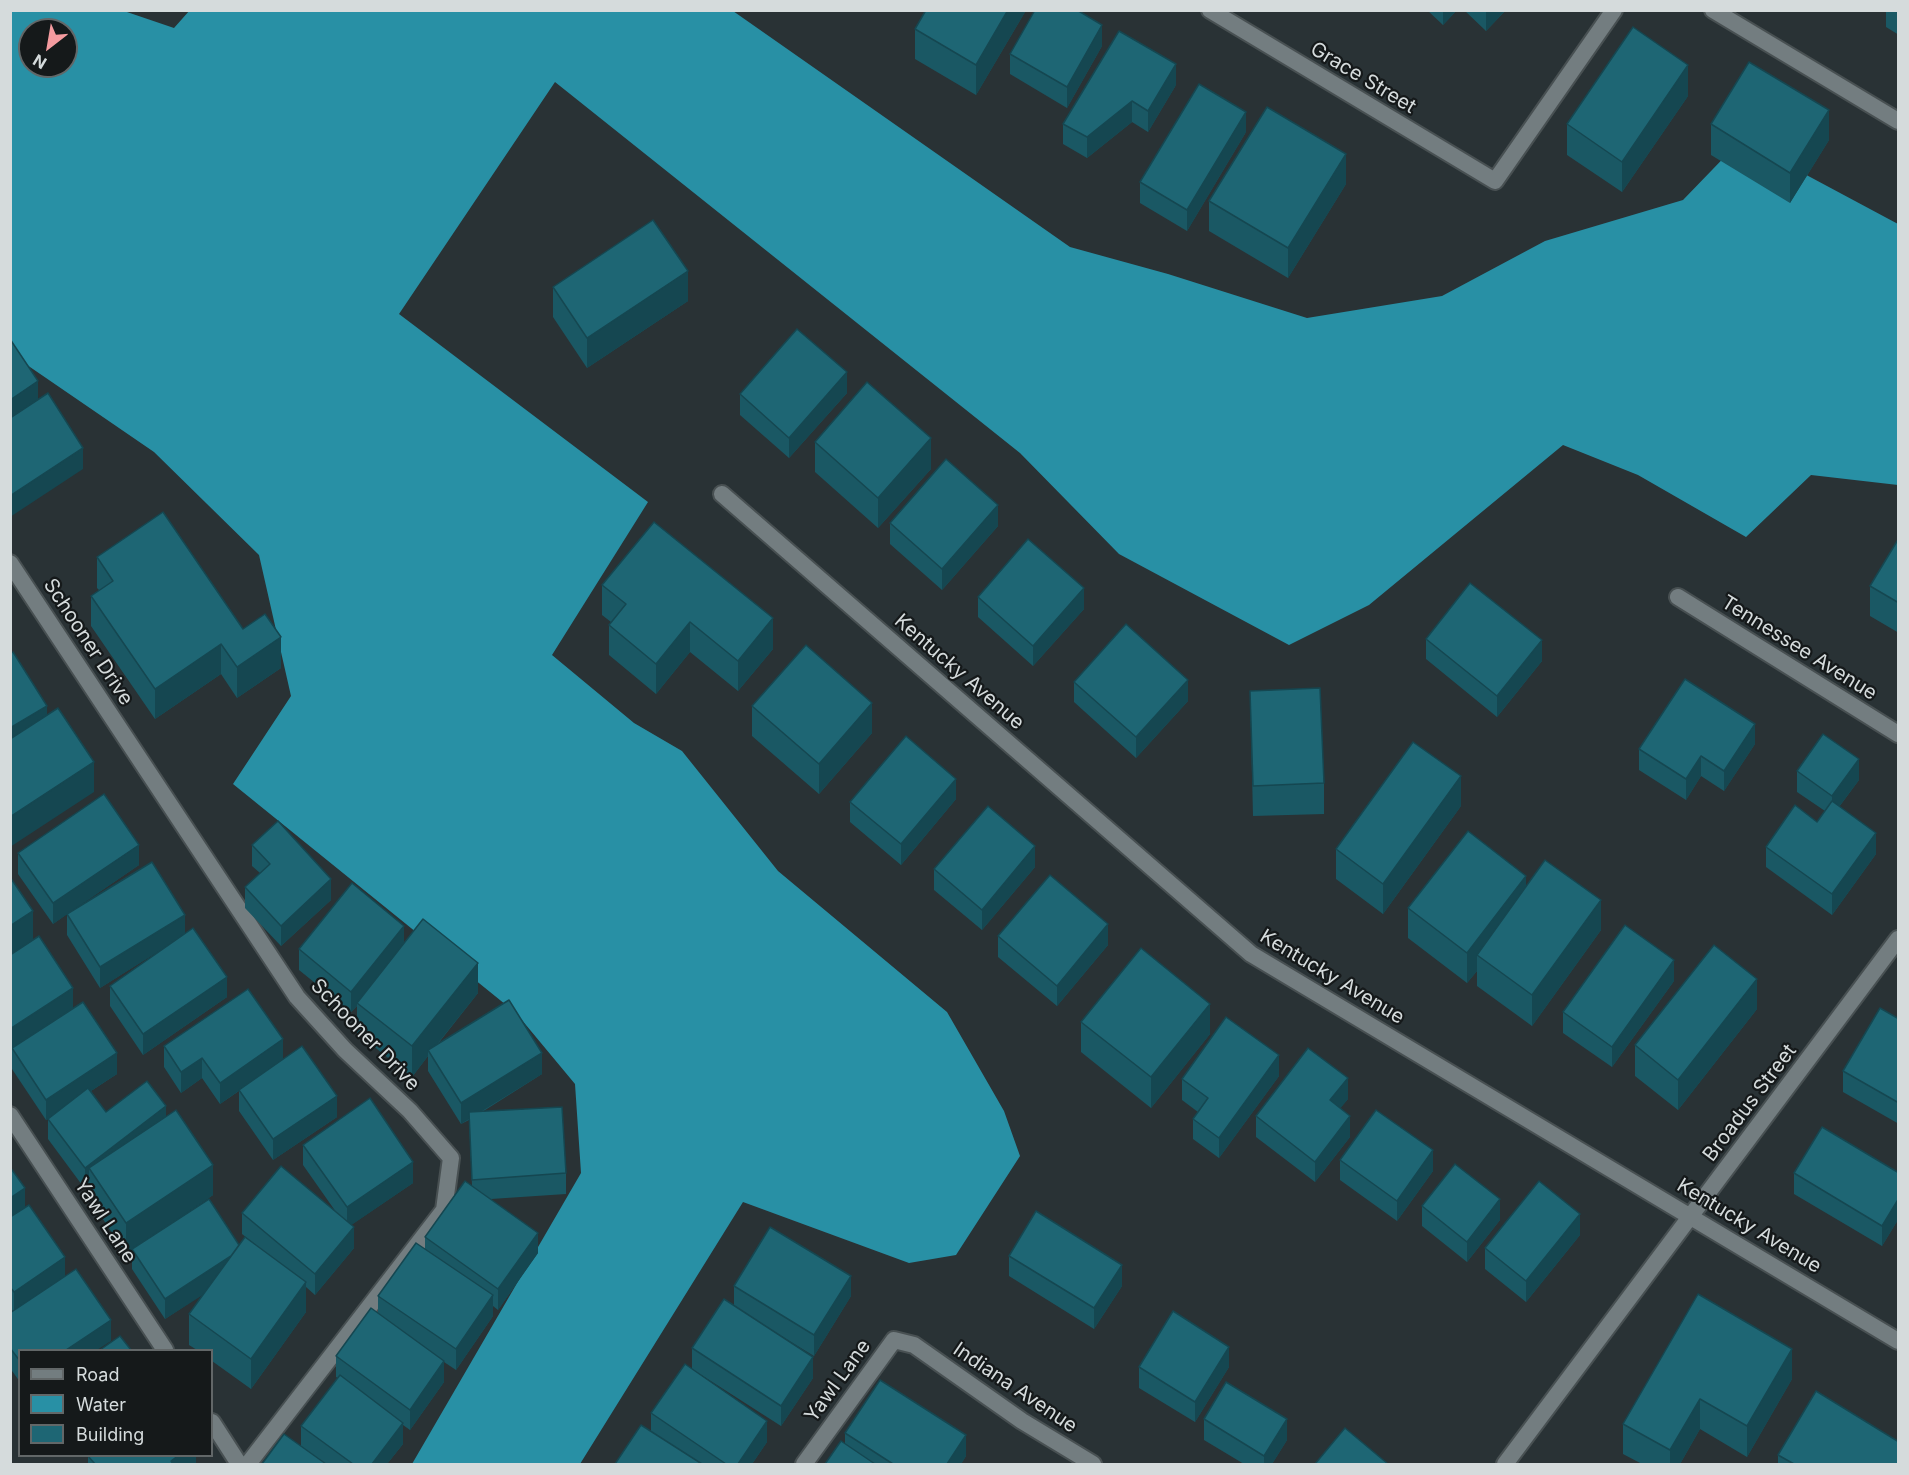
<!DOCTYPE html>
<style>
body{margin:0}
#map{position:relative;width:1909px;height:1475px;overflow:hidden;background:#293235;font-family:Inter,sans-serif}
canvas{display:block}
.frame{position:absolute;inset:0;border:12px solid #d5dbdc;pointer-events:none}
.legend{position:absolute;left:18px;top:1349px;width:195px;height:108px;box-sizing:border-box;background:#15191a;border:2px solid #626768;margin:0;padding:8px 10px;list-style:none;font-size:18px;color:#d5dbdc}
.legend li{display:flex;align-items:center;gap:12px;height:30px}
.legend b{width:30px;border:2px solid #626768}
.north{position:absolute;left:18px;top:18px;width:60px;height:60px;box-sizing:border-box;background:#15191a;border:2px solid #626768;border-radius:50%;rotate:211deg;font-size:16px;font-weight:700;line-height:24px;text-align:center;color:#d5dbdc}
.north::after{content:'';display:block;margin:auto;width:21px;height:27px;background:#f49b9f;clip-path:polygon(50% 0,100% 100%,50% 72%,0 100%)}
</style>
<div id="map">
<canvas width="1909" height="1475"></canvas>
<div class="frame"></div>
<ul class="legend">
<li><b style="height:8px;background:#737d80"></b>Road</li>
<li><b style="height:16px;background:#2890a5"></b>Water</li>
<li><b style="height:16px;background:#1e6674"></b>Building</li>
</ul>
<div class="north">N</div>
</div>
<script>
const context = document.querySelector('canvas').getContext('2d');
context.lineJoin = 'round';
function fillPath(path, color) { context.fillStyle = color; context.fill(path, 'evenodd'); }
const poly = rows => new Path2D(rows.map(r => 'M' + r).join(''));
function strokePath(path, color, width, dash) { context.strokeStyle = color; context.lineWidth = width; context.lineCap = dash ? 'butt' : 'round'; context.setLineDash(dash || []); context.stroke(path); }
function write(font, color, halo, rows, align = 'center') {
  context.font = font + ' Inter,sans-serif'; context.lineWidth = 4.5; context.setLineDash([]); context.textBaseline = 'middle'; context.strokeStyle = halo; context.fillStyle = color; for (const [text, x, y, turn = 0] of rows) {
    context.save(); context.translate(x, y); context.rotate((+turn || 0) * Math.PI / 180); context.textAlign = isNaN(turn) ? turn : align; if (halo) context.strokeText(text, 0, 0); context.fillText(text, 0, 0); context.restore();
  }
}
fillPath(poly([
 [190,10,733,11,1070,247,1168,274,1307,318,1442,296,1545,241,1683,200,1741,140,1898,224,1898,485,1811,475,1746,537,1638,475,1563,445,1369,605,1289,645,1119,554,1020,453,555,82,399,314,648,502,552,655,634,723,682,751,778,871,947,1012,1004,1111,1020,1156,956,1255,909,1263,743,1202,580,1464,412,1464,581,1173,575,1084,516,1013,233,784,291,696,259,555,154,452,11,354,10,11,124,11,174,28],
 [30,30,66,30,66,66,30,66]
]), '#2890a5');
const minor = poly([
 [1210,10,1495,181,1614,10],
 [1713,10,1898,121],
 [722,494,1251,954,1898,1341],
 [10,563,297,997,345,1050,410,1111,451,1158,444,1210,248,1464],
 [1678,597,1898,734],
 [10,1115,165,1350],
 [212,1422,239,1464],
 [804,1464,894,1340,914,1345,1022,1421,1093,1464],
 [1505,1464,1898,939]
]);
strokePath(minor, '#485052', 20);
strokePath(minor, '#737d80', 16);
fillPath(poly([
 [1025,10,1025,12,976,95,915,59,915,29],
 [1427,10,1457,10,1443,25],
 [1464,10,1506,10,1486,31],
 [1886,10,1899,10,1899,35,1886,27],
 [1102,46,1067,108,1010,74,1010,54],
 [1176,85,1148,132,1132,122,1087,158,1063,144,1063,124],
 [1688,96,1622,192,1567,155,1567,124],
 [1711,124,1829,140,1790,203,1711,155],
 [1246,132,1187,231,1140,203,1140,182],
 [1346,184,1288,278,1209,231,1209,201],
 [553,287,688,301,587,368,553,317],
 [847,393,789,458,740,415,740,394],
 [815,442,931,469,878,528,815,472],
 [890,523,998,526,942,590,890,544],
 [1899,538,1899,633,1870,616,1870,586],
 [97,557,243,629,281,668,237,698,221,674,155,719,91,626,91,596,99,590,97,588],
 [602,585,773,649,738,691,690,652,656,694,609,655,609,625,611,622,602,615],
 [978,597,1084,609,1033,666,978,617],
 [1426,639,1542,661,1497,717,1426,659],
 [1074,682,1188,701,1136,758,1074,702],
 [1250,691,1324,783,1324,814,1253,816],
 [752,706,872,733,819,794,752,736],
 [1755,744,1724,791,1701,776,1686,800,1639,770,1639,749],
 [1797,771,1859,780,1839,807,1876,854,1832,915,1766,867,1766,847,1817,822,1825,811,1797,792],
 [956,799,901,865,850,822,850,802],
 [1461,806,1383,914,1336,879,1336,849],
 [252,845,331,900,281,946,245,908,245,887,260,873,252,866],
 [18,853,139,865,67,914,185,934,227,997,143,1055,110,1006,110,986,162,949,100,988,67,935,67,914,53,924,18,874],
 [1035,867,982,930,934,890,934,869],
 [10,877,33,940,73,1008,117,1074,91,1091,106,1112,166,1117,213,1195,157,1233,239,1245,256,1245,242,1234,242,1213,336,1212,303,1165,303,1145,413,1183,351,1225,354,1248,315,1295,306,1287,306,1312,251,1389,212,1361,212,1350,197,1350,189,1345,189,1314,203,1294,165,1319,132,1269,132,1249,126,1254,89,1198,89,1185,85,1189,48,1139,48,1119,46,1120,12,1069,12,1048,10,1049],
 [1526,886,1601,930,1532,1026,1477,986,1477,971,1467,983,1408,938,1408,908],
 [998,936,1108,945,1057,1006,998,957],
 [404,942,478,993,437,1045,542,1074,482,1112,566,1173,566,1194,491,1199,538,1253,498,1310,493,1306,493,1316,456,1370,444,1362,444,1382,410,1430,403,1425,403,1444,387,1464,262,1464,301,1446,301,1426,338,1378,336,1377,336,1356,378,1313,378,1296,425,1249,425,1237,472,1185,469,1120,461,1124,428,1071,428,1056,412,1077,357,1033,357,1006,351,1012,299,970,299,949],
 [1674,981,1612,1067,1563,1033,1563,1012],
 [1757,1009,1678,1110,1635,1076,1635,1045],
 [1899,1019,1899,1124,1843,1092,1843,1071],
 [1081,1022,1210,1034,1151,1108,1081,1052],
 [164,1046,283,1060,337,1117,273,1160,239,1111,239,1091,220,1104,202,1078,181,1093,164,1067],
 [1279,1076,1219,1158,1193,1139,1193,1119,1198,1112,1182,1100,1182,1079],
 [1348,1099,1340,1108,1350,1137,1315,1182,1256,1137,1256,1116],
 [1340,1160,1433,1171,1397,1221,1340,1180],
 [10,1167,25,1207,65,1277,111,1341,20,1350,20,1382,10,1368,10,1313,13,1311,10,1308],
 [1794,1173,1899,1173,1899,1218,1882,1246,1794,1194],
 [1422,1206,1500,1220,1467,1262,1422,1226],
 [1580,1235,1526,1302,1485,1269,1485,1248],
 [1009,1256,1122,1286,1094,1329,1009,1276],
 [734,1286,851,1296,814,1356,771,1330,813,1378,781,1426,692,1369,692,1348,734,1305],
 [1792,1349,1792,1379,1747,1457,1700,1429,1680,1464,1642,1464,1623,1454,1623,1424],
 [1139,1367,1229,1367,1195,1422,1139,1388],
 [651,1413,767,1442,752,1464,615,1464,651,1431],
 [1204,1419,1287,1440,1272,1464,1244,1464,1204,1440],
 [845,1433,966,1456,961,1464,825,1464,845,1444],
 [196,1455,196,1464,88,1464,88,1456],
 [1778,1455,1899,1464,1778,1464]
]), '#1a5864');
fillPath(poly([
 [1008,10,1025,10,1025,12,976,95,976,65],
 [1443,10,1457,10,1443,25],
 [1486,10,1506,10,1486,31],
 [1102,25,1102,46,1067,108,1067,87],
 [1176,64,1176,85,1148,132,1148,111],
 [1688,65,1688,96,1622,192,1622,162],
 [1132,101,1132,122,1087,158,1087,137],
 [1829,110,1829,140,1790,203,1790,173],
 [1246,112,1246,132,1187,231,1187,210],
 [1346,154,1346,184,1288,278,1288,248],
 [688,271,688,301,587,368,587,338],
 [847,372,847,393,789,458,789,438],
 [38,381,38,402,10,420,10,400],
 [931,438,931,469,878,528,878,498],
 [83,448,83,469,10,517,10,496],
 [998,505,998,526,942,590,942,569],
 [1084,588,1084,609,1033,666,1033,646],
 [773,618,773,649,738,691,738,661],
 [690,622,690,652,656,694,656,664],
 [281,637,281,668,237,698,237,667],
 [1542,640,1542,661,1497,717,1497,696],
 [221,644,221,674,155,719,155,689],
 [1188,680,1188,701,1136,758,1136,737],
 [872,703,872,733,819,794,819,764],
 [47,706,47,726,10,749,10,728],
 [1755,724,1755,744,1724,791,1724,771],
 [1701,756,1701,776,1686,800,1686,779],
 [1859,759,1859,780,1832,816,1832,796],
 [94,762,94,792,10,847,10,817],
 [1461,776,1461,806,1383,914,1383,884],
 [956,779,956,799,901,865,901,844],
 [1876,833,1876,854,1832,915,1832,894],
 [139,845,139,865,53,924,53,903],
 [1035,846,1035,867,982,930,982,910],
 [1526,876,1526,907,1477,955,1477,971,1467,983,1467,953],
 [331,879,331,900,281,946,281,926],
 [1601,900,1601,930,1532,1026,1532,995],
 [33,911,33,942,10,956,10,926],
 [185,915,185,935,100,988,100,967],
 [1108,924,1108,945,1057,1006,1057,986],
 [404,926,404,947,357,1003,357,1006,351,1012,351,992],
 [1674,960,1674,981,1612,1067,1612,1047],
 [478,963,478,993,430,1053,428,1050,428,1056,412,1077,412,1046],
 [227,977,227,997,143,1055,143,1034],
 [1757,979,1757,1009,1678,1110,1678,1080],
 [73,988,73,1008,10,1049,10,1029],
 [1210,1004,1210,1034,1151,1108,1151,1077],
 [283,1039,283,1060,220,1104,220,1083],
 [117,1053,117,1074,46,1120,46,1100],
 [542,1053,542,1074,461,1124,461,1103],
 [1279,1055,1279,1076,1219,1158,1219,1138],
 [202,1058,202,1078,181,1093,181,1072],
 [1348,1078,1348,1099,1330,1121,1330,1100],
 [337,1096,337,1117,273,1160,273,1139],
 [166,1106,166,1127,89,1168,89,1185,85,1189,85,1168],
 [1350,1116,1350,1137,1315,1182,1315,1162],
 [1433,1150,1433,1171,1397,1221,1397,1201],
 [413,1162,413,1183,347,1228,347,1207],
 [213,1165,213,1195,126,1254,126,1223],
 [25,1188,25,1209,10,1219,10,1198],
 [1899,1198,1899,1218,1882,1246,1882,1226],
 [1500,1199,1500,1220,1467,1262,1467,1242],
 [1580,1214,1580,1235,1526,1302,1526,1281],
 [354,1227,354,1248,315,1295,315,1274],
 [538,1233,538,1253,498,1310,498,1289],
 [242,1249,242,1270,165,1319,165,1299],
 [65,1257,65,1277,14,1312,14,1292],
 [1122,1265,1122,1286,1094,1329,1094,1308],
 [851,1276,851,1296,814,1356,814,1335],
 [306,1282,306,1312,251,1389,251,1359],
 [493,1295,493,1316,456,1370,456,1349],
 [111,1320,111,1341,97,1350,66,1350],
 [1229,1347,1229,1367,1195,1422,1195,1402],
 [1792,1349,1792,1379,1747,1457,1747,1426],
 [813,1357,813,1378,781,1426,781,1406],
 [444,1361,444,1382,410,1430,410,1410],
 [1700,1399,1700,1429,1680,1464,1670,1464,1670,1450],
 [1287,1419,1287,1440,1272,1464,1264,1464,1264,1456],
 [767,1421,767,1442,752,1464,738,1464],
 [403,1423,403,1444,387,1464,372,1464],
 [966,1435,966,1456,961,1464,947,1464],
 [179,1455,196,1455,196,1464,171,1464,171,1461]
]), '#154751');
const building = poly([
 [926,10,1008,10,976,65,915,29,926,10],
 [1035,10,1077,10,1102,25,1067,87,1010,54,1035,10],
 [1633,27,1688,65,1622,162,1567,124,1633,27],
 [1119,31,1176,64,1148,111,1132,101,1087,137,1063,124,1119,31],
 [1749,62,1829,110,1790,173,1711,124,1749,62],
 [1199,84,1246,112,1187,210,1140,182,1199,84],
 [1267,107,1346,154,1288,248,1209,201,1267,107],
 [653,220,688,271,587,338,553,287,653,220],
 [797,329,847,372,789,438,740,394,797,329],
 [10,339,38,381,10,400,10,339],
 [867,382,931,438,878,498,815,442,867,382],
 [48,393,83,448,10,496,10,418,48,393],
 [946,459,998,505,942,569,890,523,946,459],
 [163,512,243,629,265,614,281,637,237,667,221,644,155,689,91,596,113,581,97,557,163,512],
 [654,522,773,618,738,661,690,622,656,664,609,625,626,604,602,585,654,522],
 [1899,538,1899,603,1870,586,1899,538],
 [1028,539,1084,588,1033,646,978,597,1028,539],
 [1470,583,1542,640,1497,696,1426,639,1470,583],
 [1126,624,1188,680,1136,737,1074,682,1126,624],
 [806,645,872,703,819,764,752,706,806,645],
 [13,652,47,706,10,728,10,654,13,652],
 [1685,679,1755,724,1724,771,1701,756,1686,779,1639,749,1685,679],
 [1320,688,1324,783,1253,786,1250,691,1320,688],
 [58,708,94,762,10,817,10,739,58,708],
 [1823,734,1859,759,1832,796,1797,771,1823,734],
 [906,736,956,779,901,844,850,802,906,736],
 [1413,742,1461,776,1383,884,1336,849,1413,742],
 [104,794,139,845,53,903,18,853,104,794],
 [1832,801,1876,833,1832,894,1766,847,1795,805,1817,822,1832,801],
 [988,806,1035,846,982,910,934,869,988,806],
 [278,821,331,879,281,926,245,887,270,864,252,845,278,821],
 [1468,831,1526,876,1467,953,1408,908,1468,831],
 [1545,860,1601,900,1532,995,1477,955,1545,860],
 [152,862,185,915,100,967,67,914,152,862],
 [1050,875,1108,924,1057,986,998,936,1050,875],
 [10,877,33,911,10,926,10,877],
 [352,883,404,926,351,992,299,949,352,883],
 [423,919,478,963,412,1046,357,1003,423,919],
 [1625,925,1674,960,1612,1047,1563,1012,1625,925],
 [193,928,227,977,143,1034,110,986,193,928],
 [39,936,73,988,10,1029,10,955,39,936],
 [1714,945,1757,979,1678,1080,1635,1045,1714,945],
 [1141,948,1210,1004,1151,1077,1081,1022,1141,948],
 [248,989,283,1039,220,1083,202,1058,181,1072,164,1046,248,989],
 [509,1000,542,1053,461,1103,428,1050,509,1000],
 [83,1002,117,1053,46,1100,12,1048,83,1002],
 [1880,1008,1899,1019,1899,1103,1843,1071,1880,1008],
 [1226,1017,1279,1055,1219,1138,1193,1119,1208,1098,1182,1079,1226,1017],
 [302,1046,337,1096,273,1139,239,1090,302,1046],
 [1308,1048,1348,1078,1330,1100,1350,1116,1315,1162,1256,1116,1308,1048],
 [147,1081,166,1106,85,1168,48,1119,88,1088,106,1112,147,1081],
 [370,1098,413,1162,347,1207,303,1145,370,1098],
 [562,1107,566,1173,472,1180,469,1112,562,1107],
 [176,1110,213,1165,126,1223,89,1168,176,1110],
 [1376,1110,1433,1150,1397,1201,1340,1160,1376,1110],
 [1822,1127,1899,1173,1899,1198,1882,1226,1794,1173,1822,1127],
 [1455,1164,1500,1199,1467,1242,1422,1206,1455,1164],
 [281,1166,354,1227,315,1274,242,1213,281,1166],
 [10,1167,25,1188,10,1198,10,1167],
 [465,1181,538,1233,498,1289,425,1237,465,1181],
 [1539,1181,1580,1214,1526,1281,1485,1248,1539,1181],
 [209,1199,239,1245,231,1256,165,1299,132,1249,209,1199],
 [29,1205,65,1257,14,1292,10,1287,10,1217,29,1205],
 [1036,1211,1122,1265,1094,1308,1009,1256,1036,1211],
 [770,1227,851,1276,814,1335,734,1286,770,1227],
 [245,1237,306,1282,251,1359,189,1314,245,1237],
 [416,1243,493,1295,456,1349,378,1296,416,1243],
 [76,1269,111,1320,66,1350,20,1350,20,1361,10,1348,10,1313,76,1269],
 [1698,1294,1792,1349,1747,1426,1700,1399,1670,1450,1623,1424,1698,1294],
 [724,1299,813,1357,781,1406,692,1348,724,1299],
 [371,1308,444,1361,410,1410,336,1356,371,1308],
 [1173,1311,1229,1347,1195,1402,1139,1367,1173,1311],
 [120,1336,131,1350,100,1350,120,1336],
 [685,1364,767,1421,738,1464,726,1464,651,1413,685,1364],
 [340,1375,403,1423,372,1464,353,1464,301,1426,340,1375],
 [880,1380,966,1435,947,1464,893,1464,845,1433,880,1380],
 [1226,1382,1287,1419,1264,1456,1204,1419,1226,1382],
 [1816,1391,1899,1442,1899,1464,1794,1464,1778,1455,1816,1391],
 [641,1425,702,1464,615,1464,641,1425],
 [1345,1428,1388,1464,1315,1464,1345,1428],
 [284,1434,326,1464,262,1464,284,1434],
 [841,1441,875,1464,825,1464,841,1441],
 [89,1455,179,1455,171,1461,173,1464,95,1464,88,1456,89,1455]
]);
fillPath(building, '#1e6674');
strokePath(building, '#154751', 1.5);
write('20px', '#d5dbdc', '#15191a', [
 ["Grace Street",1363,78,31],
 ["Schooner Drive",88,642,57],
 ["Tennessee Avenue",1799,648,32],
 ["Kentucky Avenue",959,672,41],
 ["Kentucky Avenue",1332,977,31],
 ["Schooner Drive",365,1035,46],
 ["Broadus Street",1750,1103,-53],
 ["Yawl Lane",105,1221,57],
 ["Kentucky Avenue",1749,1226,31],
 ["Yawl Lane",838,1381,-54],
 ["Indiana Avenue",1015,1388,34]
]);
</script>
